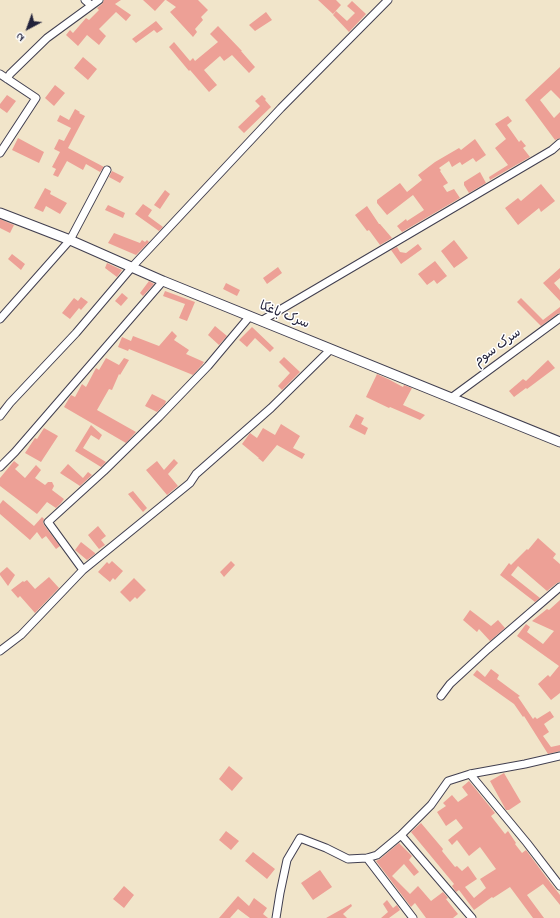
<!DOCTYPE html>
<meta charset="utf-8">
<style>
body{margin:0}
#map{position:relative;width:560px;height:918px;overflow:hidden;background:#f1e5ca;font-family:"Indie Flower",sans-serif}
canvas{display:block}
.north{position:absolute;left:8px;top:8px;width:40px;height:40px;-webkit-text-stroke:3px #fff;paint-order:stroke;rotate:221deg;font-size:11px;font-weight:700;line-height:16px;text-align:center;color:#22223b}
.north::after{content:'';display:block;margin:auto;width:14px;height:18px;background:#22223b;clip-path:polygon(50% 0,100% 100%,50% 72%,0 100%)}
</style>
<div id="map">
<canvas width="560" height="918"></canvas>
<div class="north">N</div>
</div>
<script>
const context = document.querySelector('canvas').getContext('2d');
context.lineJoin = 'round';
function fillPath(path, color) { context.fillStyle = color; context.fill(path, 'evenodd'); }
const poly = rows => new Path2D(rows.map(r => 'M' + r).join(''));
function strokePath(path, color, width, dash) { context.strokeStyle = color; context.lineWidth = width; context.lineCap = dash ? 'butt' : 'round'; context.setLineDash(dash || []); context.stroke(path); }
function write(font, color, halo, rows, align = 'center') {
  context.font = font + ' "Indie Flower","Playpen Sans Arabic",sans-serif'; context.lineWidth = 3; context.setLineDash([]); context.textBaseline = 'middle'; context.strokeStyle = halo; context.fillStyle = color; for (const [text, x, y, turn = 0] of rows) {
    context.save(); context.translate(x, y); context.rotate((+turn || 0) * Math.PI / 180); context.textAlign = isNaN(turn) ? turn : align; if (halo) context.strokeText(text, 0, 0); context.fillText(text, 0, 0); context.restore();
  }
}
fillPath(poly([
 [104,0,121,0,115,4,131,15,126,21,116,12,99,29,106,36,99,45,87,35,78,46,66,35,70,30,73,33,86,18,89,20,99,10,97,8,102,4],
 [143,0,165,0,155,11],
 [166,0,198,0,208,10,201,17,203,20,195,29,197,32,193,37,170,12,176,7],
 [318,0,336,0,341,5,333,14],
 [352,1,366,14,349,32,333,15,336,11,347,21,355,13,347,6],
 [266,12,272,20,255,31,249,25],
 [156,21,163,29,157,33,154,30,136,43,132,39],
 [218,26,242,51,241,51,255,67,249,73,232,55,224,61,220,56,204,70,217,85,209,92,190,70,189,71,169,47,174,42,190,61,193,58,195,61,218,42,210,34],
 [83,57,97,69,88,80,74,68],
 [560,67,560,99,551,90,540,100,554,118,560,112,560,138,555,140,532,109,525,100],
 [55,85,65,93,54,106,45,98],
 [7,95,16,101,7,113,0,108,0,104],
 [262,95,266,99,265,100,271,107,244,133,238,127,260,106,255,101],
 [75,109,80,112,79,113,85,116,68,148,104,167,100,172,86,164,83,170,67,161,58,177,53,175,56,169,52,167,60,152,54,149,59,139,64,141,71,128,57,121,60,115,69,120],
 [508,116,512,121,507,125,519,142,521,140,526,146,523,148,530,157,490,180,489,177,508,165,495,148,506,139,495,124],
 [18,138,44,152,39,163,12,150],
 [475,139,486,155,476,162,473,158,462,165,460,162,452,167,449,161,439,168,441,170,440,171,448,183,443,186,447,192,454,189,460,198,402,232,397,226,406,219,407,221,424,210,413,195,387,215,377,203,377,200,400,183,407,192,422,180,418,175,435,162,459,148,461,150],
 [112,171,124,177,120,183,109,177],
 [480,172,486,183,469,193,464,185,464,182],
 [541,184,555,201,541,212,539,208,518,225,505,208,518,198,521,201],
 [45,188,51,191,50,194,67,203,60,214,46,206,43,212,34,208],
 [165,190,170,194,160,209,154,205],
 [143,204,152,210,148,216,163,227,159,231,135,214],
 [108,205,125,213,123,218,105,210],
 [367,206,379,224,380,224,392,238,380,245,369,230,367,231,355,215],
 [0,219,14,225,10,233,0,228],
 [114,233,140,243,142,240,145,242,147,240,149,242,136,255,108,243],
 [454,240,468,258,454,268,441,251],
 [418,244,422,249,401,264,391,250,397,247,400,252,406,253],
 [12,254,25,264,21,270,8,259],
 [435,261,447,276,437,284,434,280,427,285,418,274],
 [107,263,122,270,117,277,105,268],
 [278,267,282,273,267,284,263,278],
 [560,268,560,278,554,283,560,290,560,301,543,283],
 [149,281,154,284,143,296,140,293],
 [226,283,240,290,237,296,223,289],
 [165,291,195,302,187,321,179,318,185,304,163,296],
 [122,293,128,298,121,306,115,301],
 [81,297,88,302,81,310,79,308,70,319,62,313,74,298,78,301],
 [521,298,543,320,560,307,560,313,557,314,541,326,517,302],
 [215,326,227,336,219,345,208,335],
 [252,327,274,348,270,352,255,338,247,347,239,340],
 [172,331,177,336,174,340,189,350,186,354,204,362,202,365,193,375,129,349,128,351,118,347,122,337,131,341,133,336,159,346],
 [284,357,300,372,282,390,278,386,290,373,279,362],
 [106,358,119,365,124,358,129,360,120,375,119,374,112,390,109,389,97,410,136,432,126,443,64,407,71,395,75,397,82,384,86,387,96,368,99,370],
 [548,360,555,368,527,389,526,388,514,397,509,391,523,379,526,381],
 [377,374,390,380,403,387,404,385,412,388,403,405,425,415,420,420,390,407,389,408,366,397],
 [152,394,166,401,165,404,157,412,145,406],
 [356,414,364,418,361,424,368,428,365,435,349,427],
 [281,424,300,436,293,448,305,454,302,459,277,445,263,462,258,458,259,458,242,444,250,433,257,438,263,428,275,435],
 [91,425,102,435,99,440,91,435,83,448,106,462,101,467,75,451],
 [44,428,58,436,41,462,25,453,35,438,37,439],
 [174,459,178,463,168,474,178,486,167,495,146,470,157,461,164,470],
 [14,461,19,465,15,469,25,478,36,465,41,470,35,478,45,485,48,482,52,482,54,486,52,490,64,499,61,503,56,508,47,502,37,514,0,486,0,478],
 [68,464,83,478,88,472,92,475,80,486,60,473],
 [133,491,147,508,143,512,128,494],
 [3,500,34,526,42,517,44,519,43,522,44,525,60,546,56,549,46,536,42,539,37,532,30,540,0,514,0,504],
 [98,526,106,536,101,540,105,545,99,549,88,535],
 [538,538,556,554,553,558,560,564,560,582,557,583,547,591,518,566,511,575,540,598,535,602,500,575,509,563,511,565,527,549,528,550],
 [81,542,95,553,95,554,87,560,75,550],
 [112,561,123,571,115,580,113,578,110,582,98,572,107,562,109,564],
 [231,561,235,565,224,577,220,572],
 [7,567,15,575,8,586,0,575,0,573],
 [49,577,59,588,35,613,20,596,18,598,11,590,23,581,24,582,27,580,35,589],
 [134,578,146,590,137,599,135,597,130,602,120,592],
 [560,600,560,693,551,700,538,684,548,675,550,677,559,666,517,636,526,624,530,627,527,632,543,644,554,631,532,621,547,609,549,610],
 [470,610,491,626,498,620,505,628,490,641,479,629,477,632,463,620],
 [491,669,499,675,497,679,520,696,518,697,533,719,535,717,537,719,550,711,554,717,544,724,549,732,543,736,551,747,560,745,560,751,548,754,524,716,523,717,514,704,473,675,477,670,485,677],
 [229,766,243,778,232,791,219,779],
 [504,773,521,802,509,810,506,810,490,781],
 [469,781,495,813,491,816,505,834,508,831,516,843,515,844,522,853,526,850,546,877,560,895,560,905,543,884,527,895,544,918,533,918,510,887,493,898,492,897,474,910,459,890,456,892,452,886,454,884,411,832,421,823,443,849,442,851,455,867,457,866,462,871,468,866,477,879,465,887,474,898,486,888,480,879,496,869,480,847,469,856,457,840,452,845,448,840,463,828,456,819,446,826,437,812,446,806,443,803,452,795,458,802,468,795,462,787],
 [226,831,239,841,231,850,219,840],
 [399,843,412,856,409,860,419,872,414,876,404,864,392,876,410,894,418,886,431,901,443,892,448,898,446,899,458,914,453,918,426,918,415,903,411,907,376,861,380,859],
 [253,852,275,869,267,879,245,861],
 [320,870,332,887,313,900,301,883],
 [124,886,134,895,124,908,113,899],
 [238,896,249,906,254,898,267,908,263,914,268,918,250,918,238,909,230,918,219,918],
 [387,900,393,908,397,905,400,910,389,918,381,918,388,912,383,904],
 [351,904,352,906,343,914,347,918,326,918]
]), '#eda096');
const minor = poly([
 [85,0,91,5],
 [0,74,36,98,0,153],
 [7,79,10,74,47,38,99,0],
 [0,319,70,240,107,170],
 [261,321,552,150,560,143],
 [451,398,560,318],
 [0,416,10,403,76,333,132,267,281,108,388,0],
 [0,467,15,452,163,281],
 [83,570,48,522,104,471,159,417,208,366,250,316],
 [0,651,21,635,83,570,190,483,196,474,271,408,331,349],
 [441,696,450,684,488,649,560,587],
 [470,774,527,843,560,886],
 [401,835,472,918],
 [367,858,413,918],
 [276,918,280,893,287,860,300,838,326,848,348,859,367,858,377,855,401,835,431,805,448,781,470,774,525,764,560,756]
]);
const tertiary = poly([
 [0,213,70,240,163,281,560,442]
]);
strokePath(minor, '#413f50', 9);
strokePath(tertiary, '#413f50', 11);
strokePath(minor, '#fff', 7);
strokePath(tertiary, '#fff', 9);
write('13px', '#22223b', '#fff', [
 ["سرک باغکا",284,316,22],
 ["سرک سوم",498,348,-36]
]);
</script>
